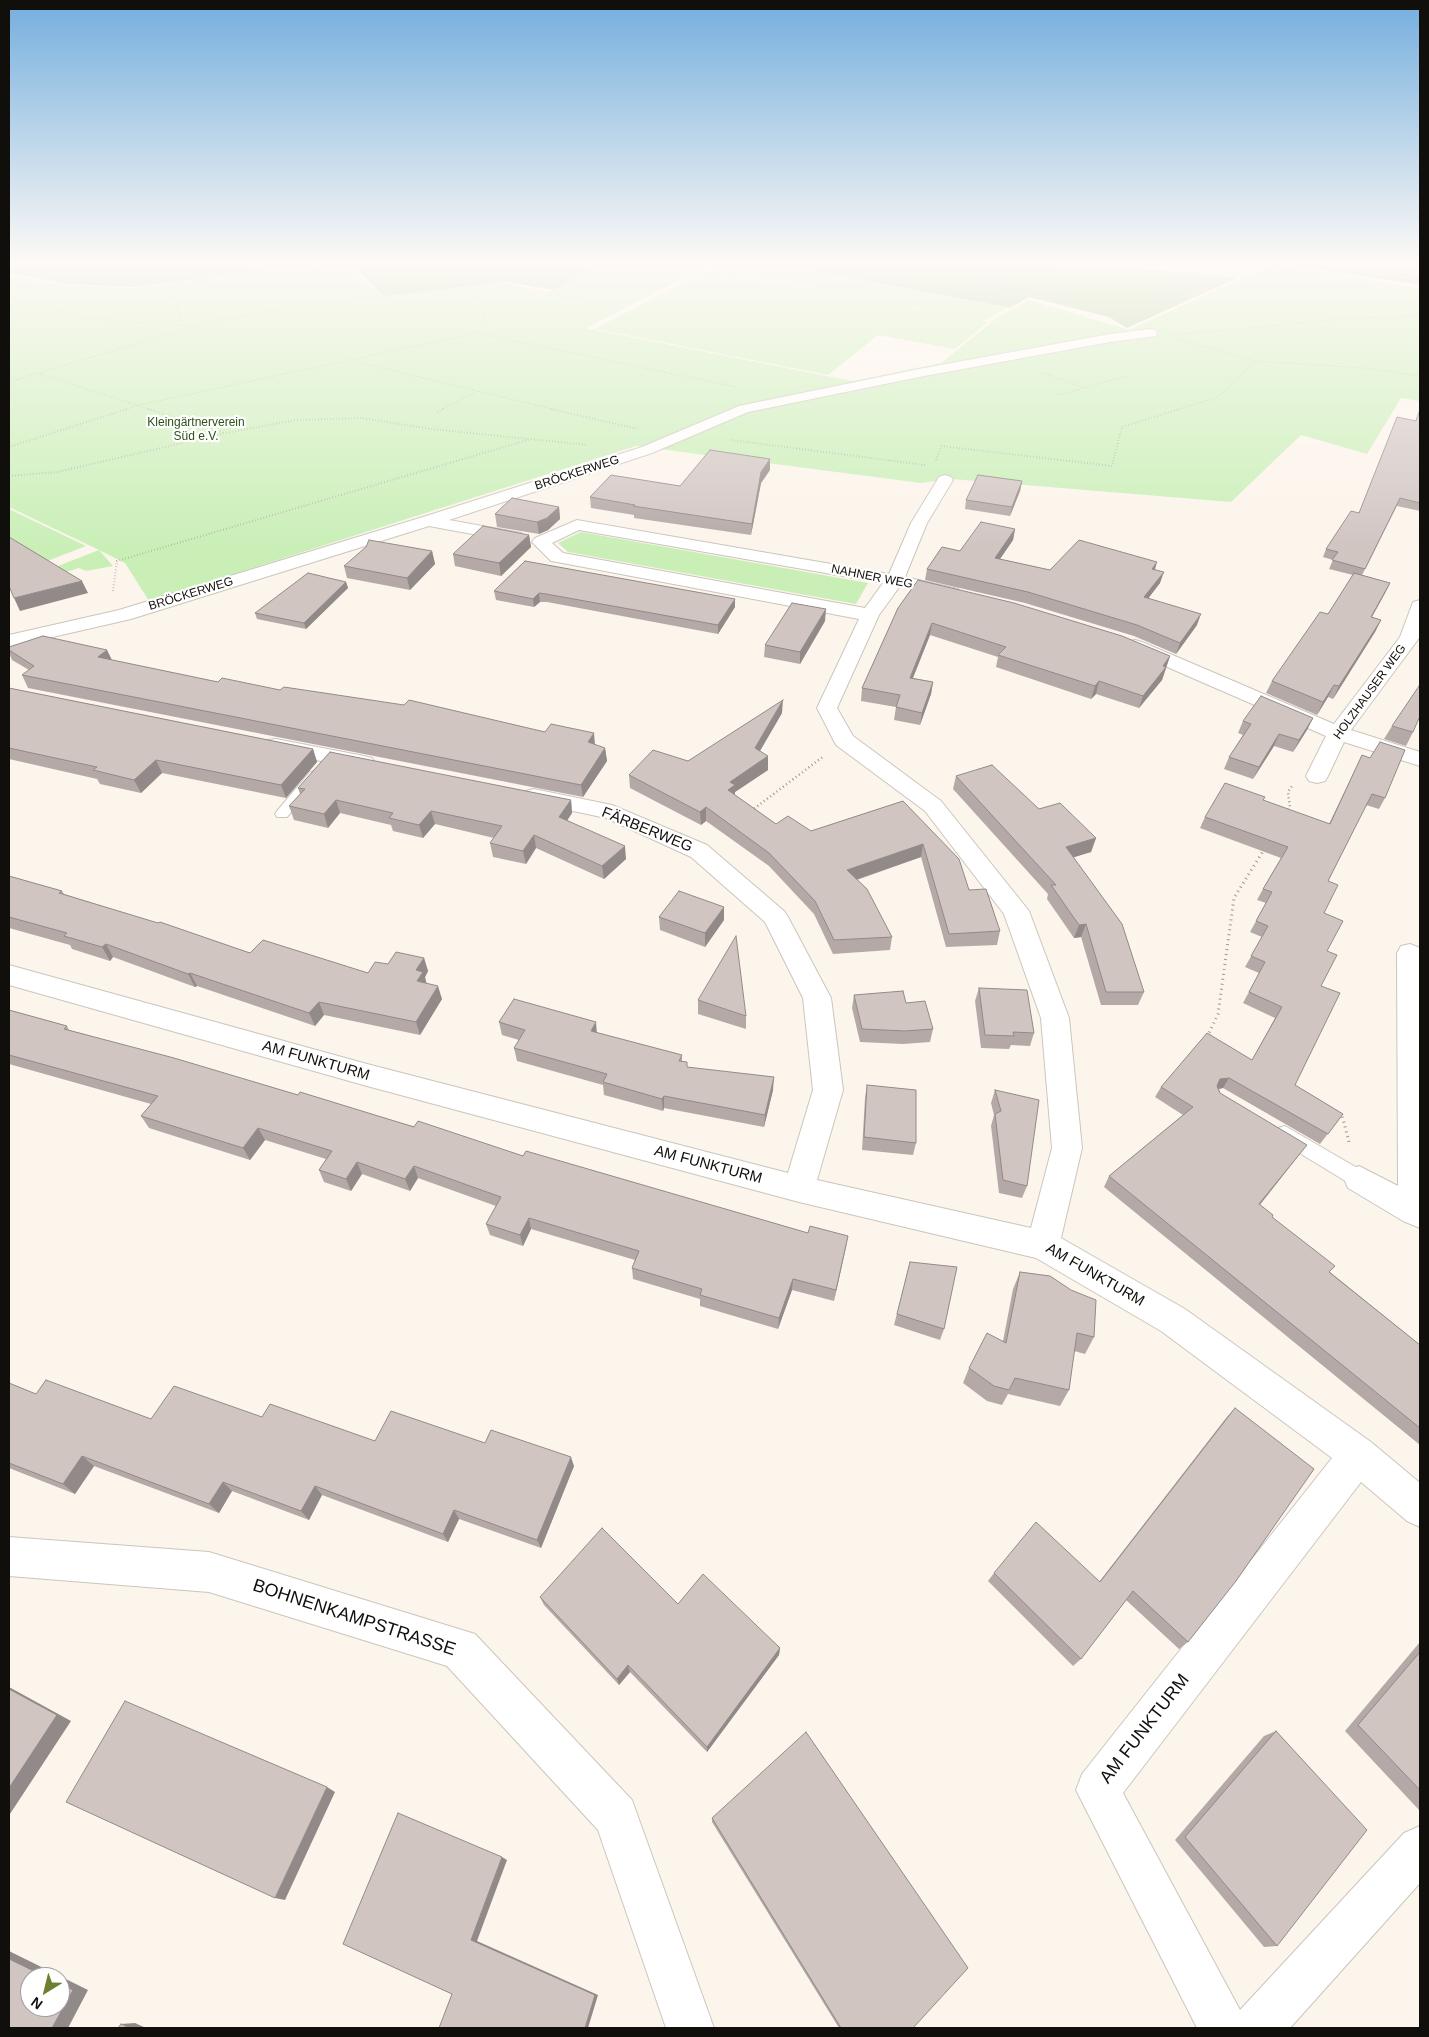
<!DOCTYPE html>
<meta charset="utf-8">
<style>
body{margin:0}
#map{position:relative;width:1429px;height:2037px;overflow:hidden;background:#fcf5ec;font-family:Helvetica,sans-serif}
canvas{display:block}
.frame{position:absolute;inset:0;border:10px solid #110f0c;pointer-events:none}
.north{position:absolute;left:20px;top:1967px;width:50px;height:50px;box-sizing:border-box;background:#fff;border:1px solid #a09f9e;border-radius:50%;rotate:216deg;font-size:14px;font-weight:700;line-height:20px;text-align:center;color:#110f0c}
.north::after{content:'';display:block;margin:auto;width:18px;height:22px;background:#6d802f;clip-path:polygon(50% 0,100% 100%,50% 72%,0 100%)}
</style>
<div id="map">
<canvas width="1429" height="2037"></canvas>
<div class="frame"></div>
<div class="north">N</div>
</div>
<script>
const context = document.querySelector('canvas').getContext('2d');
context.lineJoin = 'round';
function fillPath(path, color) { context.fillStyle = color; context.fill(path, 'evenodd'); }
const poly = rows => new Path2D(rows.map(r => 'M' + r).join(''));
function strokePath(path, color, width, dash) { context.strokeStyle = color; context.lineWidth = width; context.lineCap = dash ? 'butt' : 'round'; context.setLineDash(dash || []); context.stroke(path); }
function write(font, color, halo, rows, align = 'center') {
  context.font = font + ' Helvetica,sans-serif'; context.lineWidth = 4.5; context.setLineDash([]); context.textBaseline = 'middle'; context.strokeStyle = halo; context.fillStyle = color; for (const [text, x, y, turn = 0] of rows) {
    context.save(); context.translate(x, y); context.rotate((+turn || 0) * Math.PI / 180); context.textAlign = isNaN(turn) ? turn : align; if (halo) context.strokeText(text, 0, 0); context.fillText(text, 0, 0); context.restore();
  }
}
fillPath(poly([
 [337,263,346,263,382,296,504,283,548,293,604,263,715,263,586,328,852,381,941,363,1000,315,1029,300,1129,330,1273,264,1420,288,1420,401,1401,398,1367,454,1301,435,1231,502,952,479,921,483,636,446,149,601,125,563,99,550,113,566,86,571,79,568,9,590,9,585,99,550,9,507,9,277,18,277,65,285,132,288],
 [723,263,766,263,1007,308,984,321,988,322,955,349,878,335,828,375,595,329,706,270,916,307,914,309,921,308,710,270],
 [9,509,86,546,9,576],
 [581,532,868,583,856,604,568,552,558,543]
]), '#c9efb7');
fillPath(poly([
 [9,263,328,263,133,287,66,284,22,275,9,275],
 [351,263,603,263,554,290,506,282,383,296],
 [769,263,1031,263,1151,269,1237,278,1127,328,1109,317,1029,297,1010,308]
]), '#a5cd92');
const lane = poly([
 [1239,263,1249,263,1223,275,1216,273,1239,263],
 [315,771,320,772,322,775,320,778,287,817,277,817,275,814,277,811,310,772,315,771],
 [1285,1126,1366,1173,1369,1179,1366,1185,1359,1187,1352,1185,1278,1140,1275,1134,1278,1128,1285,1126]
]);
const street = poly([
 [1151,329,1156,330,1157,333,1156,336,1110,342,919,377,748,412,652,453,449,520,521,533,524,537,521,541,515,542,429,526,131,619,9,647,9,635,119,610,423,517,642,447,739,406,919,369,1110,334,1151,329],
 [945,475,951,477,953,480,927,523,905,577,958,589,961,593,958,597,952,599,900,586,879,615,837,708,853,736,941,801,1029,911,1069,1018,1082,1148,1061,1238,1185,1309,1371,1442,1420,1483,1420,1527,1407,1521,1361,1482,1123,1793,1240,2010,1404,1833,1420,1826,1420,1883,1290,2028,1197,2028,1076,1790,1082,1774,1332,1458,1161,1331,1036,1258,799,1202,367,1086,9,985,9,965,367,1064,788,1173,813,1090,803,998,765,922,691,857,606,818,526,801,523,796,526,791,534,789,612,805,707,845,784,911,788,917,831,998,843,1090,817,1180,1031,1228,1052,1148,1041,1018,1004,914,925,811,836,745,817,708,859,619,557,562,551,561,532,542,535,538,577,520,889,574,911,523,939,477,945,475],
 [579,530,883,583,865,608,563,553,552,543,579,530],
 [1420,600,1419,638,1351,730,1420,752,1420,766,1344,742,1328,776,1325,781,1317,783,1309,781,1306,776,1326,736,1128,650,1125,646,1128,642,1135,640,1142,642,1334,724,1400,637,1413,602,1420,600],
 [276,739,364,756,372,758,375,763,372,768,364,770,268,750,265,745,268,740,276,739],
 [1410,944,1420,948,1420,1228,1403,1221,1348,1188,1344,1179,1348,1170,1359,1166,1398,1186,1397,953,1401,946,1410,944],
 [9,1537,209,1552,475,1634,632,1800,714,2028,666,2028,598,1830,447,1666,209,1592,9,1576,9,1537]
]);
strokePath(lane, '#cbc5bd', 2);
strokePath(street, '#cbc5bd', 2);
strokePath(poly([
 [345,263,531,268,590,272],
 [580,263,582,265,603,263],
 [798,263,869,276,926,279,1026,290,1112,314],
 [477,286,487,324,477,333],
 [550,293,607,263],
 [9,297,79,316,113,321,183,325],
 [1142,311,1201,281],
 [185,328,168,284,345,263,381,296],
 [1174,335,1355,318,1420,316],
 [1174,338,1255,361,1364,368,1420,376],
 [353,361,556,410],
 [1044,373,1084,388],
 [40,374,152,410],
 [9,382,205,323,283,309,382,296,477,286,510,285,627,308],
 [1058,395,1127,376],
 [124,410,139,405,477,333,736,387],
 [441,410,475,392],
 [1176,410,1218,397,1255,361]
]), '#9d9892', 1, [0.5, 2]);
strokePath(poly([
 [148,409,224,433],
 [551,409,638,429],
 [437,412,443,409],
 [731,440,925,465],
 [9,447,127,409],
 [936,460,941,446,1112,466,1122,427,1180,409],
 [9,476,57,472,226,433,296,420,362,418,431,429,528,439],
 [113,591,117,561,531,439,587,445]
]), '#9d9892', 2, [0.5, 2.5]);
strokePath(poly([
 [751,811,824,756],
 [1286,813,1290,807,1288,792,1292,786]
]), '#9d9892', 2.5, [1, 3]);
strokePath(poly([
 [1210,1036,1208,1035,1218,1014,1234,898,1265,848],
 [1339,1114,1342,1115,1349,1142]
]), '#9d9892', 3, [1, 4]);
fillPath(lane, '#fff');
fillPath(street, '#fff');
fillPath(poly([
 [1200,263,1232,263,1230,265],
 [1278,263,1420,263,1420,285],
 [1419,412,1420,412,1420,511,1397,506,1362,575,1390,583,1384,595,1372,617,1381,620,1375,632,1333,699,1328,697,1317,715,1266,693,1272,681,1328,614,1353,575,1329,569,1333,560,1323,557,1326,549,1359,513,1415,421],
 [770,470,761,483,751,535,634,518,634,515,591,508,590,497,680,486],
 [1022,481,1020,491,1010,516,965,509,966,500],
 [559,507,560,519,548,530,539,534,497,527,495,514],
 [1015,529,1013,540,1000,559,1050,570,1155,569,1160,583,1148,598,1197,625,1176,654,1134,636,1025,603,925,580,927,569,960,551],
 [529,535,531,547,501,576,455,566,453,554],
 [432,551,435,564,410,590,347,578,344,566],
 [525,561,735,607,718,634,547,602,540,602,534,607,496,600,494,591],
 [346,582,348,588,306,629,257,619,255,613],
 [898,608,1170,656,1162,680,1139,708,1096,694,1091,699,996,667,998,657,930,635,913,678,933,682,931,694,920,725,894,720,896,707,861,701,862,688],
 [825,621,800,664,764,657,765,645],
 [9,647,107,650,111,660,218,682,280,690,595,745,605,748,607,761,583,797,28,688,22,675,29,670,12,660,9,653],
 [9,688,313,749,317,762,286,798,162,773,141,793,100,784,97,779,9,759],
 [782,713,760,751,768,770,735,792,735,795,776,824,811,831,903,801,1000,931,997,945,946,947,921,857,857,880,892,937,890,950,833,954,814,914,769,866,706,821,701,825,630,788,629,775,688,761],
 [1313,718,1307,730,1293,752,1274,746,1253,779,1224,769,1229,757,1243,735,1238,733,1243,721],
 [1392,726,1413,732,1406,746,1384,739],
 [1362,755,1385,798,1379,809,1366,805,1328,881,1324,913,1327,951,1321,986,1295,1085,1343,1114,1320,1144,1223,1088,1219,1089,1220,1093,1299,1155,1260,1205,1272,1217,1330,1272,1420,1345,1420,1445,1104,1187,1109,1176,1183,1115,1155,1097,1161,1087,1252,1060,1275,1018,1243,1003,1259,973,1245,967,1262,937,1250,932,1266,903,1257,900,1263,889,1281,858,1200,828,1205,817,1263,801,1329,824],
 [956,776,1039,809,1096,838,1091,852,1073,857,1144,992,1138,1005,1101,1005,1081,937,1074,938,1047,899,1048,894,953,789],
 [298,788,571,800,572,813,567,820,626,859,604,879,536,848,526,864,493,857,490,843,494,838,435,824,423,838,393,831,391,825,340,813,328,828,294,820,289,806,300,794],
 [9,876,62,891,64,894,250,953,368,973,388,964,424,958,428,971,425,977,426,983,442,999,420,1035,324,1015,315,1026,197,986,195,987,113,957,110,961,72,949,70,945,9,928],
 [659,917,724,920,705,947,660,930],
 [979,988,1034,1033,1030,1046,1011,1045,1009,1049,981,1048,975,1001],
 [854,995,906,1003,933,1029,930,1042,903,1044,860,1042,852,1008],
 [698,1000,746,1016,746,1029,698,1014],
 [9,1010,67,1026,69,1030,298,1095,523,1156,808,1233,848,1236,834,1301,792,1290,778,1329,700,1306,700,1299,633,1279,632,1268,635,1260,531,1229,523,1246,490,1235,486,1224,496,1206,418,1178,410,1191,362,1174,351,1191,324,1182,319,1170,326,1159,265,1140,250,1160,149,1128,141,1116,151,1104,9,1064],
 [499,1022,597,1033,682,1055,682,1061,687,1067,773,1090,764,1127,664,1108,663,1111,604,1095,603,1085,517,1061,514,1048,519,1040,502,1035],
 [867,1085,916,1143,913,1155,862,1150,865,1098],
 [995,1090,1027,1186,1022,1198,999,1193,991,1126,994,1115,991,1103],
 [910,1262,944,1329,940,1340,894,1325],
 [1020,1272,1094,1337,1085,1354,1074,1351,1069,1390,1060,1406,1008,1394,1002,1405,987,1401,963,1383,969,1368,1003,1341,1013,1289],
 [9,1383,36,1394,151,1419,262,1417,375,1441,485,1443,574,1466,541,1548,459,1519,448,1542,322,1495,309,1520,232,1491,219,1513,94,1466,75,1494,9,1468],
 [1235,1408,1188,1642,1179,1649,1126,1600,1081,1659,1073,1666,988,1581,994,1573,1099,1582,1226,1418],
 [540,1597,678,1604,780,1648,779,1655,707,1752,630,1672,619,1685,544,1605],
 [1420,1642,1420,1811,1345,1731],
 [1276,1731,1277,1946,1264,1947,1175,1840,1264,1736],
 [712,1818,913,2028,839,2028,712,1822]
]), '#b4a9a7');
fillPath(poly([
 [770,459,770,470,761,483,751,535,752,524,761,472],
 [1022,481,1020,491,1010,516,1012,507],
 [559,507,560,519,548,530,539,534,537,522],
 [1015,529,1013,540,993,569,995,558],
 [529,535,531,547,501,576,499,563],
 [432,551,435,564,410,590,407,578],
 [1157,562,1154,573,1152,569],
 [1164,572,1160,583,1141,608,1144,597],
 [82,581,88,593,20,611,14,598],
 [346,582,348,588,306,629,304,623],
 [1390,583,1384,595,1365,629,1371,617],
 [539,593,540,602,534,607,533,599],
 [735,599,735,607,718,634,718,625],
 [826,609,825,621,800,664,800,652],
 [1201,614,1197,625,1176,654,1180,643],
 [1381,620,1375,632,1333,699,1339,686],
 [932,623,930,635,908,690,910,678],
 [107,650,113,662,98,657],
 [1170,656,1162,680,1139,708,1143,696],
 [1099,681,1096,694,1091,699,1095,686],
 [933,682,931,694,920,725,922,713],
 [1334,685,1328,697,1317,715,1323,702],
 [783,700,782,713,754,761,755,748],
 [1313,718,1307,730,1293,752,1299,740],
 [594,733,595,745,588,742],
 [1279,734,1274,746,1253,779,1259,767],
 [605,748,607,761,583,797,581,785],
 [313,749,317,762,286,798,281,785],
 [768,756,768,770,735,792,735,798,728,790,730,782],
 [156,760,162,773,141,793,134,780],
 [336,800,340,813,328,828,324,814],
 [571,800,572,813,561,830,559,817],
 [706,807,706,821,701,825,700,812],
 [431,811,435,824,423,838,419,825],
 [534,835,536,848,526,864,523,851],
 [1096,838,1091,852,1062,861,1066,847],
 [923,844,921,857,846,883,847,870],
 [625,846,626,859,604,879,602,866],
 [724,907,724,920,705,947,705,933],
 [1086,924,1081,937,1074,938,1079,925],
 [106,944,113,957,110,961,102,947],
 [424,958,428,971,425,977,427,985,417,981,416,970],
 [190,973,197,986,195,987,188,974],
 [438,986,442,999,420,1035,416,1022],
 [319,1002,324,1015,315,1026,309,1013],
 [596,1022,597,1035,591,1031],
 [774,1077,773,1090,764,1127,765,1115],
 [1229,1078,1223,1088,1214,1090,1220,1079],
 [664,1096,664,1108,663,1111,662,1099],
 [258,1128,265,1140,250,1160,243,1148],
 [1307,1145,1299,1155,1252,1214,1259,1204],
 [357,1162,362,1174,351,1191,346,1179],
 [414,1166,418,1178,410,1191,405,1179],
 [529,1218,531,1229,523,1246,520,1235],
 [848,1236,846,1247,834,1301,836,1290],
 [793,1279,792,1290,778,1329,779,1318],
 [82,1456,94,1466,75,1494,63,1484],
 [571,1457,574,1466,541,1548,537,1540],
 [223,1482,232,1491,219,1513,209,1504],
 [315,1486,322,1495,309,1520,301,1511],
 [454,1510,459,1519,448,1542,443,1534],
 [780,1648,779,1655,707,1752,707,1747],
 [628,1665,630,1672,619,1685,617,1679],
 [9,1687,71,1721,10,1814,9,1813],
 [327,1787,335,1792,285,1900,275,1898],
 [502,1857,507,1860,477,1941,598,1995,588,2028,585,2028,471,1940],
 [9,1951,88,1990,68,2028,52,2028,60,1984,60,1977,46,1977,9,1959],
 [135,2023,146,2028,130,2028,121,2024]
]), '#928a88');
const building = poly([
 [1329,263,1420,263,1420,277,1329,263],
 [1419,412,1420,412,1420,503,1400,498,1365,569,1332,560,1338,552,1326,549,1351,511,1359,513,1397,417,1416,421,1419,412],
 [710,450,770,459,761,472,752,524,633,506,635,505,590,497,611,475,680,486,710,450],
 [978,475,1022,481,1012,507,966,500,978,475],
 [512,498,559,507,547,518,537,522,495,514,512,498],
 [981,522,1015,529,995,558,1050,570,1079,540,1157,562,1152,569,1164,572,1144,597,1201,614,1180,643,1137,625,1028,592,927,569,942,547,960,551,981,522],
 [483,526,529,535,499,563,453,554,483,526],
 [9,537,82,581,14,598,9,586,9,537],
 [369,540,432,551,407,578,344,566,366,547,369,540],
 [525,561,735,599,718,625,546,594,539,593,533,599,494,591,525,561],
 [308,573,346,582,304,623,255,613,308,573],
 [1354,573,1390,583,1371,617,1381,620,1339,686,1334,685,1323,702,1272,681,1320,612,1328,614,1354,573],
 [918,580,1014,603,1122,636,1170,656,1163,666,1166,667,1143,696,1099,681,1095,686,998,655,1006,647,932,623,910,678,933,682,922,713,896,707,900,695,862,688,898,608,918,580],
 [792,603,826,609,800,652,765,645,792,603],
 [43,636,107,650,98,657,218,682,222,678,280,690,284,687,404,705,409,700,545,732,551,724,594,733,588,742,605,748,581,785,22,675,34,666,9,650,9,647,43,636],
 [1419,686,1420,686,1420,716,1413,732,1392,726,1419,686],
 [9,688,313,749,281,785,156,760,134,780,93,770,97,767,9,748,9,688],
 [1261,696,1313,718,1299,740,1279,734,1259,767,1229,757,1251,724,1243,721,1261,696],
 [783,700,755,748,768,756,730,782,735,785,728,790,776,824,788,816,811,831,903,801,959,859,969,890,986,889,1000,931,949,934,923,844,847,870,867,889,892,937,834,940,815,901,769,853,706,807,700,812,629,775,653,750,688,761,783,700],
 [1380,742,1405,750,1385,798,1372,794,1328,881,1338,885,1324,913,1343,921,1327,951,1337,955,1321,986,1340,993,1295,1085,1343,1114,1328,1134,1229,1078,1220,1079,1217,1086,1220,1093,1307,1145,1259,1204,1273,1215,1272,1217,1335,1266,1329,1272,1420,1345,1420,1428,1109,1176,1193,1107,1161,1087,1207,1033,1252,1060,1282,1007,1249,992,1265,962,1251,956,1268,926,1256,921,1272,892,1263,889,1288,847,1205,817,1225,783,1265,797,1263,800,1330,824,1362,755,1370,758,1380,742],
 [330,752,571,800,559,817,625,846,602,866,534,835,523,851,490,843,502,826,431,811,419,825,389,818,393,813,336,800,324,814,289,806,305,789,298,788,330,752],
 [992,765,1039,809,1060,803,1096,838,1066,847,1122,924,1144,992,1106,992,1086,924,1079,925,1051,885,1056,885,956,776,992,765],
 [9,876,62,891,59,893,158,923,160,922,250,953,263,940,368,973,375,962,388,964,396,952,424,958,416,970,423,972,417,981,438,986,416,1022,319,1002,309,1013,190,973,188,974,106,944,102,947,64,936,67,933,9,917,9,876],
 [679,891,724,907,705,933,659,917,679,891],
 [736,936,746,1016,698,1000,736,936],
 [979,988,1027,990,1034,1033,1013,1032,1014,1036,985,1035,979,988],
 [903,991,906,1003,925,1001,933,1029,905,1031,862,1029,854,995,903,991],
 [514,999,596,1022,591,1031,682,1055,679,1061,687,1062,687,1067,774,1077,765,1115,664,1096,662,1099,603,1082,607,1074,514,1048,525,1030,499,1022,514,999],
 [9,1010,67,1026,64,1029,174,1058,298,1095,300,1092,414,1127,418,1121,523,1156,526,1151,808,1233,810,1226,848,1236,836,1290,793,1279,779,1318,700,1295,702,1289,632,1268,639,1251,529,1218,520,1235,486,1224,501,1197,414,1166,405,1179,357,1162,346,1179,319,1170,332,1151,258,1128,243,1148,141,1116,158,1096,9,1055,9,1010],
 [867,1085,916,1090,916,1143,864,1137,867,1085],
 [995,1090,1039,1100,1027,1186,1003,1180,995,1114,1001,1111,995,1090],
 [910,1262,957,1267,944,1329,897,1314,910,1262],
 [1020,1272,1050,1276,1071,1290,1096,1300,1094,1337,1077,1333,1069,1390,1015,1378,1009,1390,994,1386,969,1368,987,1333,1006,1343,1020,1272],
 [46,1380,151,1419,174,1386,262,1417,270,1404,375,1441,391,1411,485,1443,491,1430,571,1457,537,1540,454,1510,443,1534,315,1486,301,1511,223,1482,209,1504,82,1456,63,1484,9,1463,9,1383,36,1394,46,1380],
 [1235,1408,1314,1469,1236,1581,1188,1642,1133,1591,1081,1659,994,1573,1036,1522,1100,1582,1235,1408],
 [602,1528,678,1604,703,1574,780,1648,707,1747,628,1665,617,1679,540,1597,602,1528],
 [1420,1652,1420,1790,1358,1725,1420,1652],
 [9,1689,57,1715,9,1788,9,1689],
 [125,1701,327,1787,275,1898,66,1802,125,1701],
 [1276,1731,1367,1830,1277,1946,1185,1837,1276,1731],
 [806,1732,968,1968,913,2028,841,2028,712,1818,806,1732],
 [398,1813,502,1857,471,1940,595,1995,585,2028,439,2028,452,1994,343,1944,398,1813],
 [9,1959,46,1977,30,1977,30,2007,60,2007,60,1984,73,1990,52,2028,9,2028,9,1959],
 [121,2024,130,2028,118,2028,121,2024]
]);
fillPath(building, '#d1c5c2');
strokePath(building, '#928a88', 1);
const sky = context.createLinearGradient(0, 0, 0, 548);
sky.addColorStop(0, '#74aede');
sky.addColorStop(0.48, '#fefaf6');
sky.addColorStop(1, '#fefaf600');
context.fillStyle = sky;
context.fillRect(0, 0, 1429, 548);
write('12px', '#2d5117', '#fff', [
 ["Kleingärtnerverein",196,423],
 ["Süd e.V.",196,437]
]);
write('12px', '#110f0c', '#fff', [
 ["BRÖCKERWEG",577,473,-18],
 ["NAHNER WEG",872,577,11],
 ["BRÖCKERWEG",191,594,-17],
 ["HOLZHAUSER WEG",1370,692,-54]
]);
write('15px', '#110f0c', '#fff', [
 ["FÄRBERWEG",647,830,22],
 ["AM FUNKTURM",316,1061,16],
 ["AM FUNKTURM",708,1165,15],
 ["AM FUNKTURM",1095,1275,30]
]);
write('18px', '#110f0c', '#fff', [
 ["BOHNENKAMPSTRASSE",354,1618,18],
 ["AM FUNKTURM",1145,1729,-52]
]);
</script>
